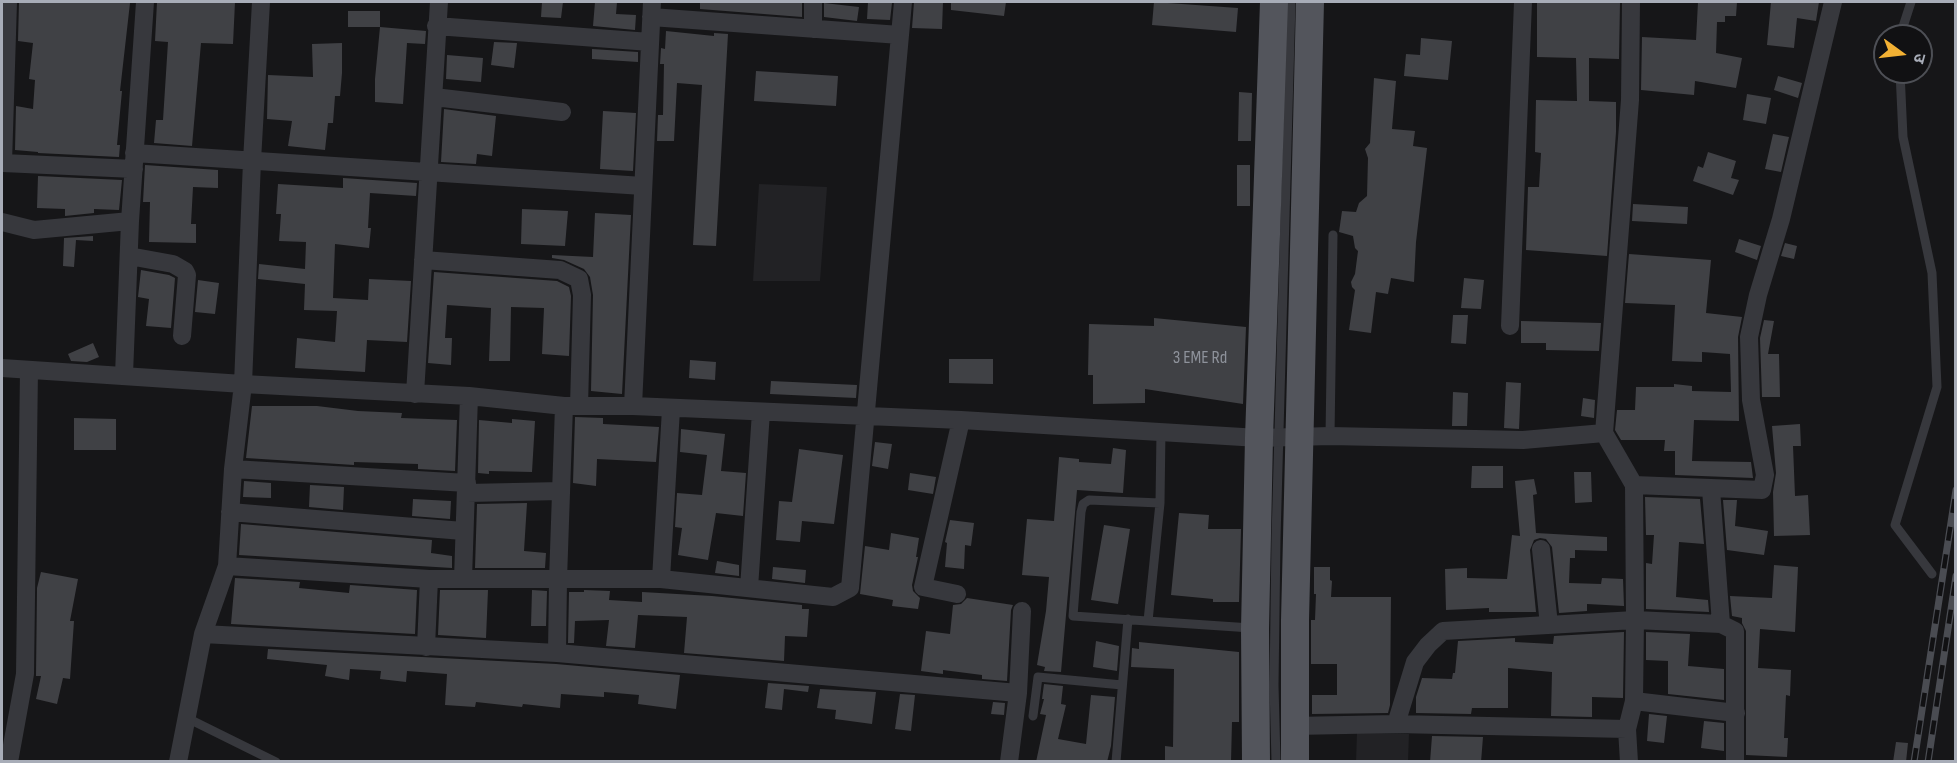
<!DOCTYPE html>
<meta charset="utf-8">
<style>
body{margin:0}
#map{position:relative;width:1957px;height:763px;overflow:hidden;background:#161618;font-family:"Sofia Sans Condensed","Noto Sans Devanagari",sans-serif}
canvas{display:block}
.frame{position:absolute;inset:0;border:3px solid #a8adb8;pointer-events:none}
.north{position:absolute;left:1873px;top:24px;width:60px;height:60px;box-sizing:border-box;background:#111113;border:2px solid #4d4f55;border-radius:50%;rotate:105deg;font-size:16px;font-weight:700;line-height:24px;text-align:center;color:#a8adb8}
.north::after{content:'';display:block;margin:auto;width:21px;height:27px;background:#f2b134;clip-path:polygon(50% 0,100% 100%,50% 72%,0 100%)}
</style>
<div id="map">
<canvas width="1957" height="763"></canvas>
<div class="frame"></div>
<div class="north">उ</div>
</div>
<script>
const context = document.querySelector('canvas').getContext('2d');
context.lineJoin = 'round';
function fillPath(path, color) { context.fillStyle = color; context.fill(path, 'evenodd'); }
const poly = rows => new Path2D(rows.map(r => 'M' + r).join(''));
function strokePath(path, color, width, dash) { context.strokeStyle = color; context.lineWidth = width; context.lineCap = dash ? 'butt' : 'round'; context.setLineDash(dash || []); context.stroke(path); }
function write(font, color, halo, rows, align = 'center') {
  context.font = font + ' "Sofia Sans Condensed",sans-serif'; context.lineWidth = 6; context.setLineDash([]); context.textBaseline = 'middle'; context.strokeStyle = halo; context.fillStyle = color; for (const [text, x, y, turn = 0] of rows) {
    context.save(); context.translate(x, y); context.rotate((+turn || 0) * Math.PI / 180); context.textAlign = isNaN(turn) ? turn : align; if (halo) context.strokeText(text, 0, 0); context.fillText(text, 0, 0); context.restore();
  }
}
fillPath(poly([
 [759,184,827,187,820,281,753,281],
 [1357,732,1409,734,1408,761,1356,762]
]), '#222225');
fillPath(poly([
 [19,2,112,2,130,3,120,91,122,91,117,145,120,145,119,157,38,153,38,152,15,150,16,106,33,109,35,80,29,79,33,43,18,41],
 [157,2,235,2,233,44,201,43,192,146,154,143,156,120,163,120,168,42,155,41],
 [542,2,563,2,561,18,541,17],
 [595,2,617,2,616,14,636,15,635,30,593,26],
 [700,2,802,2,802,17,700,9],
 [868,2,892,3,890,20,867,19],
 [914,2,943,2,942,29,912,28],
 [951,2,1006,2,1004,16,951,10],
 [1154,2,1238,8,1236,32,1152,25],
 [1537,2,1620,2,1619,59,1589,58,1589,101,1616,102,1616,132,1607,256,1526,250,1528,187,1539,187,1541,153,1535,152,1536,100,1577,101,1576,58,1537,57],
 [1698,2,1737,2,1736,16,1725,16,1725,22,1717,22,1716,53,1742,58,1736,88,1695,81,1694,95,1641,90,1642,37,1696,40],
 [1771,2,1819,2,1816,21,1797,18,1794,48,1767,45],
 [824,3,859,7,857,21,824,17],
 [348,11,380,11,380,27,348,27],
 [380,27,426,31,425,44,407,43,403,104,375,102,375,79],
 [666,31,714,36,714,33,728,34,716,246,693,245,702,85,677,83,674,141,657,141,658,115,663,115,664,64,660,64,661,48,665,49],
 [1421,38,1452,41,1448,80,1404,76,1406,54,1420,55],
 [494,42,517,43,514,68,491,65],
 [342,43,342,73,340,96,335,96,333,123,328,123,325,150,288,146,292,121,267,119,268,75,313,77,312,44],
 [592,49,638,52,638,62,592,59],
 [447,55,483,58,481,82,446,79],
 [756,71,838,76,836,106,754,101],
 [1778,76,1802,83,1798,98,1774,90],
 [1374,78,1396,81,1392,129,1415,131,1413,146,1427,148,1416,242,1414,282,1391,278,1388,294,1376,292,1371,333,1349,330,1355,290,1352,287,1351,282,1355,274,1358,251,1355,248,1353,236,1339,232,1342,211,1356,212,1359,203,1367,196,1368,158,1365,149,1370,143],
 [1239,92,1252,93,1251,141,1238,141],
 [1747,94,1771,98,1766,124,1743,120],
 [444,109,496,116,492,156,477,154,476,164,441,162],
 [603,111,636,113,633,171,600,169],
 [1773,134,1789,137,1781,172,1765,169],
 [1708,152,1736,161,1731,178,1739,180,1733,195,1693,181,1698,166,1703,168],
 [145,165,218,170,218,188,193,187,191,224,196,224,196,243,149,242,150,202,143,202],
 [1237,165,1250,165,1250,206,1237,206],
 [38,176,122,180,119,210,94,209,94,213,65,216,65,209,37,208],
 [343,178,417,183,416,196,370,193,368,228,371,228,369,248,335,244,333,298,368,300,369,279,411,281,407,342,367,340,365,372,295,368,297,338,335,342,337,311,304,310,305,284,258,279,259,264,305,269,306,242,279,241,281,214,276,214,278,184,343,188],
 [1633,204,1688,207,1687,224,1632,221],
 [522,209,568,211,565,246,521,244],
 [595,213,631,215,622,394,591,391,593,295,590,277,584,269,564,260,552,258,552,255,593,257],
 [93,236,93,241,76,240,74,267,63,266,64,238],
 [1739,239,1761,246,1757,260,1735,252],
 [1785,243,1797,246,1794,259,1781,256],
 [1629,254,1711,260,1706,313,1742,317,1738,337,1739,421,1694,420,1692,461,1751,462,1753,478,1675,475,1675,451,1664,451,1665,440,1621,440,1615,430,1617,410,1635,410,1636,387,1674,387,1674,384,1692,386,1692,391,1731,392,1730,354,1702,352,1702,362,1672,361,1675,305,1625,303],
 [141,270,169,275,175,278,171,328,146,326,149,299,138,297],
 [434,272,557,281,569,287,571,296,569,356,542,354,544,308,511,307,510,361,489,361,491,308,447,305,445,338,452,338,451,365,428,363],
 [1464,278,1484,280,1481,309,1461,308],
 [198,280,219,283,215,314,195,312],
 [1453,315,1468,315,1466,344,1451,343],
 [1154,318,1246,327,1243,404,1145,389,1145,403,1093,404,1093,375,1088,375,1089,324,1154,326],
 [1764,320,1774,321,1768,354,1779,354,1780,397,1762,397,1760,338],
 [1521,321,1601,323,1599,351,1546,350,1546,343,1521,343],
 [93,343,99,357,87,362,71,361,68,354],
 [949,359,993,359,993,384,949,383],
 [690,360,716,362,715,380,689,378],
 [771,381,857,385,856,398,770,394],
 [1506,382,1521,383,1519,429,1504,428],
 [1453,392,1468,393,1467,426,1452,426],
 [1583,398,1595,400,1594,418,1581,416],
 [252,406,317,406,358,411,402,413,401,418,457,420,455,471,418,469,418,464,354,462,354,465,246,458],
 [575,417,603,418,603,424,659,427,656,462,597,459,596,486,573,483],
 [74,418,116,419,116,450,74,450],
 [512,419,535,421,532,472,489,471,489,474,478,473,479,420,512,423],
 [1800,424,1801,446,1793,446,1795,496,1808,495,1810,535,1774,536,1773,492,1776,473,1772,426],
 [681,429,725,434,721,471,746,473,743,516,716,513,708,560,678,555,682,528,675,527,677,493,702,495,707,455,680,452],
 [875,442,892,444,888,469,872,466],
 [1113,448,1126,450,1123,493,1077,490,1061,672,1044,671,1045,667,1037,665,1046,611,1049,577,1022,575,1027,519,1054,521,1059,457,1079,459,1079,462,1111,464],
 [799,449,843,455,834,524,802,521,800,542,776,540,779,501,792,502],
 [1472,466,1503,466,1503,488,1471,488],
 [1574,472,1591,472,1592,502,1575,503],
 [910,473,936,477,933,494,908,490],
 [1534,479,1537,494,1533,495,1536,533,1607,537,1607,551,1575,550,1575,558,1570,558,1569,583,1601,584,1602,578,1623,579,1624,606,1587,604,1587,611,1559,613,1552,547,1546,539,1540,538,1534,540,1530,550,1536,612,1489,612,1489,608,1446,610,1445,569,1467,568,1467,578,1507,579,1512,535,1520,536,1515,481],
 [244,481,271,483,271,498,243,497],
 [310,485,344,487,343,510,309,507],
 [1645,497,1700,499,1704,544,1679,542,1676,597,1708,600,1709,612,1646,609,1646,563,1652,564,1654,535,1646,535],
 [413,499,451,501,450,519,412,516],
 [1723,500,1737,500,1735,526,1768,531,1764,555,1727,550],
 [527,503,524,551,546,553,545,568,475,568,477,504],
 [1179,513,1209,515,1208,529,1241,529,1239,602,1213,602,1213,599,1171,595],
 [950,520,974,523,971,546,965,545,964,569,945,567,947,543,945,542],
 [241,524,432,540,431,553,452,556,452,568,239,555],
 [1104,525,1130,529,1118,604,1091,600],
 [891,533,919,538,916,557,918,557,912,585,913,591,920,598,918,609,892,606,893,600,860,594,865,546,889,550],
 [717,561,739,565,739,576,715,573],
 [1774,565,1798,567,1795,632,1760,629,1758,668,1791,670,1790,696,1786,695,1784,738,1788,738,1787,757,1746,755,1746,631,1742,623,1742,618,1732,616,1730,596,1772,598],
 [773,567,806,570,805,583,772,579],
 [1314,567,1330,567,1330,580,1332,581,1331,597,1391,597,1390,705,1388,713,1312,714,1312,695,1337,695,1337,664,1311,664,1311,620,1315,620,1316,594,1314,594],
 [41,572,78,579,70,621,74,621,70,679,63,678,57,704,36,699,41,676,36,676,37,588],
 [235,578,300,582,299,588,349,593,350,585,417,590,415,634,231,624],
 [440,590,488,590,486,638,438,635],
 [532,590,547,591,546,626,531,626],
 [584,590,610,591,609,600,642,602,642,592,712,596,802,605,802,609,809,609,807,637,785,636,784,661,684,653,687,617,638,615,635,648,606,646,609,620,575,621,574,643,568,643,569,592,584,592],
 [967,598,1013,605,1011,610,1007,681,982,679,982,675,943,670,943,674,921,671,926,631,950,634,953,605,961,604],
 [1624,632,1623,698,1592,697,1592,717,1551,716,1552,672,1508,668,1508,708,1472,708,1471,714,1416,713,1416,697,1422,678,1452,679,1453,673,1455,673,1458,641,1515,638,1515,642,1553,644,1554,636],
 [1646,632,1690,634,1688,666,1724,669,1724,700,1668,694,1668,661,1646,660],
 [1096,641,1119,646,1117,671,1093,667],
 [1139,642,1239,652,1239,722,1232,722,1231,762,1165,762,1165,746,1173,747,1174,669,1131,667,1132,648,1139,649],
 [268,649,556,664,680,675,676,709,638,704,639,695,604,692,604,697,561,694,560,708,523,704,522,707,476,702,475,707,445,705,447,674,407,671,406,682,380,679,381,671,350,669,349,680,325,676,327,665,267,659],
 [768,683,809,686,808,692,784,689,782,710,765,708],
 [1044,684,1063,686,1061,704,1066,705,1058,739,1086,744,1091,695,1115,697,1111,746,1107,762,1036,762,1046,715,1040,714,1044,699,1042,699],
 [820,689,876,692,872,724,835,719,836,710,817,708],
 [900,694,915,695,911,731,895,729],
 [993,702,1005,703,1004,715,991,714],
 [1649,714,1667,716,1664,743,1647,741],
 [1704,721,1724,723,1724,751,1701,748],
 [1432,736,1483,737,1481,762,1430,762],
 [1896,742,1908,743,1906,762,1893,762]
]), '#404145');
strokePath(poly([
 [1900,36,1911,2],
 [1900,72,1903,137,1932,273,1937,387,1895,525,1932,574],
 [1330,436,1333,235],
 [1160,503,1089,500,1083,504,1081,512,1073,616,1251,628],
 [1148,621,1160,503,1161,431],
 [1033,716,1038,677,1122,685],
 [187,718,276,762],
 [1116,762,1128,619],
 [1276,762,1274,685,1276,538,1291,2]
]), '#37383d', 9);
strokePath(poly([
 [8,2,3,163,134,169],
 [813,2,813,29],
 [651,17,900,35,903,2],
 [436,26,650,42],
 [434,97,562,112],
 [134,153,643,186],
 [2,222,34,230,130,221],
 [129,256,173,264,185,271,187,275,182,336],
 [423,260,560,270,579,279,582,295,579,406],
 [1510,326,1523,2],
 [2,368,243,384,469,396,564,406,633,406,961,420,1259,438,1330,436,1523,440,1604,433],
 [124,375,130,221,145,2],
 [415,394,439,2],
 [633,406,652,2],
 [233,469,467,483],
 [1634,485,1762,490,1765,475,1751,400,1749,337,1758,295,1781,219,1833,2],
 [467,493,561,491],
 [230,512,463,531],
 [1541,549,1549,625],
 [227,566,429,579,661,579,833,597,850,588,900,35],
 [463,579,469,396],
 [661,579,671,409],
 [749,588,761,412],
 [957,594,923,587,961,420],
 [1721,624,1735,631,1735,762],
 [203,634,557,653,1018,693],
 [426,647,429,579],
 [557,653,558,580,564,406],
 [1634,701,1736,713],
 [1396,724,1415,662,1428,645,1443,631,1635,620,1721,624,1711,489],
 [1294,726,1396,724,1627,729],
 [9,762,25,674,29,370],
 [178,762,203,634,227,566,233,469,243,384,252,161,261,2],
 [1009,762,1018,693,1022,611],
 [1629,762,1627,729,1634,701,1635,620,1634,485,1604,433,1630,100,1631,2]
]), '#37383d', 18);
strokePath(poly([
 [1256,762,1255,629,1259,438,1274,2],
 [1295,762,1295,620,1310,2]
]), '#53555c', 28);
const rail = poly([
 [1914,762,1956,490],
 [1928,762,1956,576]
]);
strokePath(rail, '#4a4c52', 7);
strokePath(rail, '#111113', 4.5, [14]);
write('18px', '#8e929b', null, [
 ["3 EME Rd",1200,358]
]);
</script>
